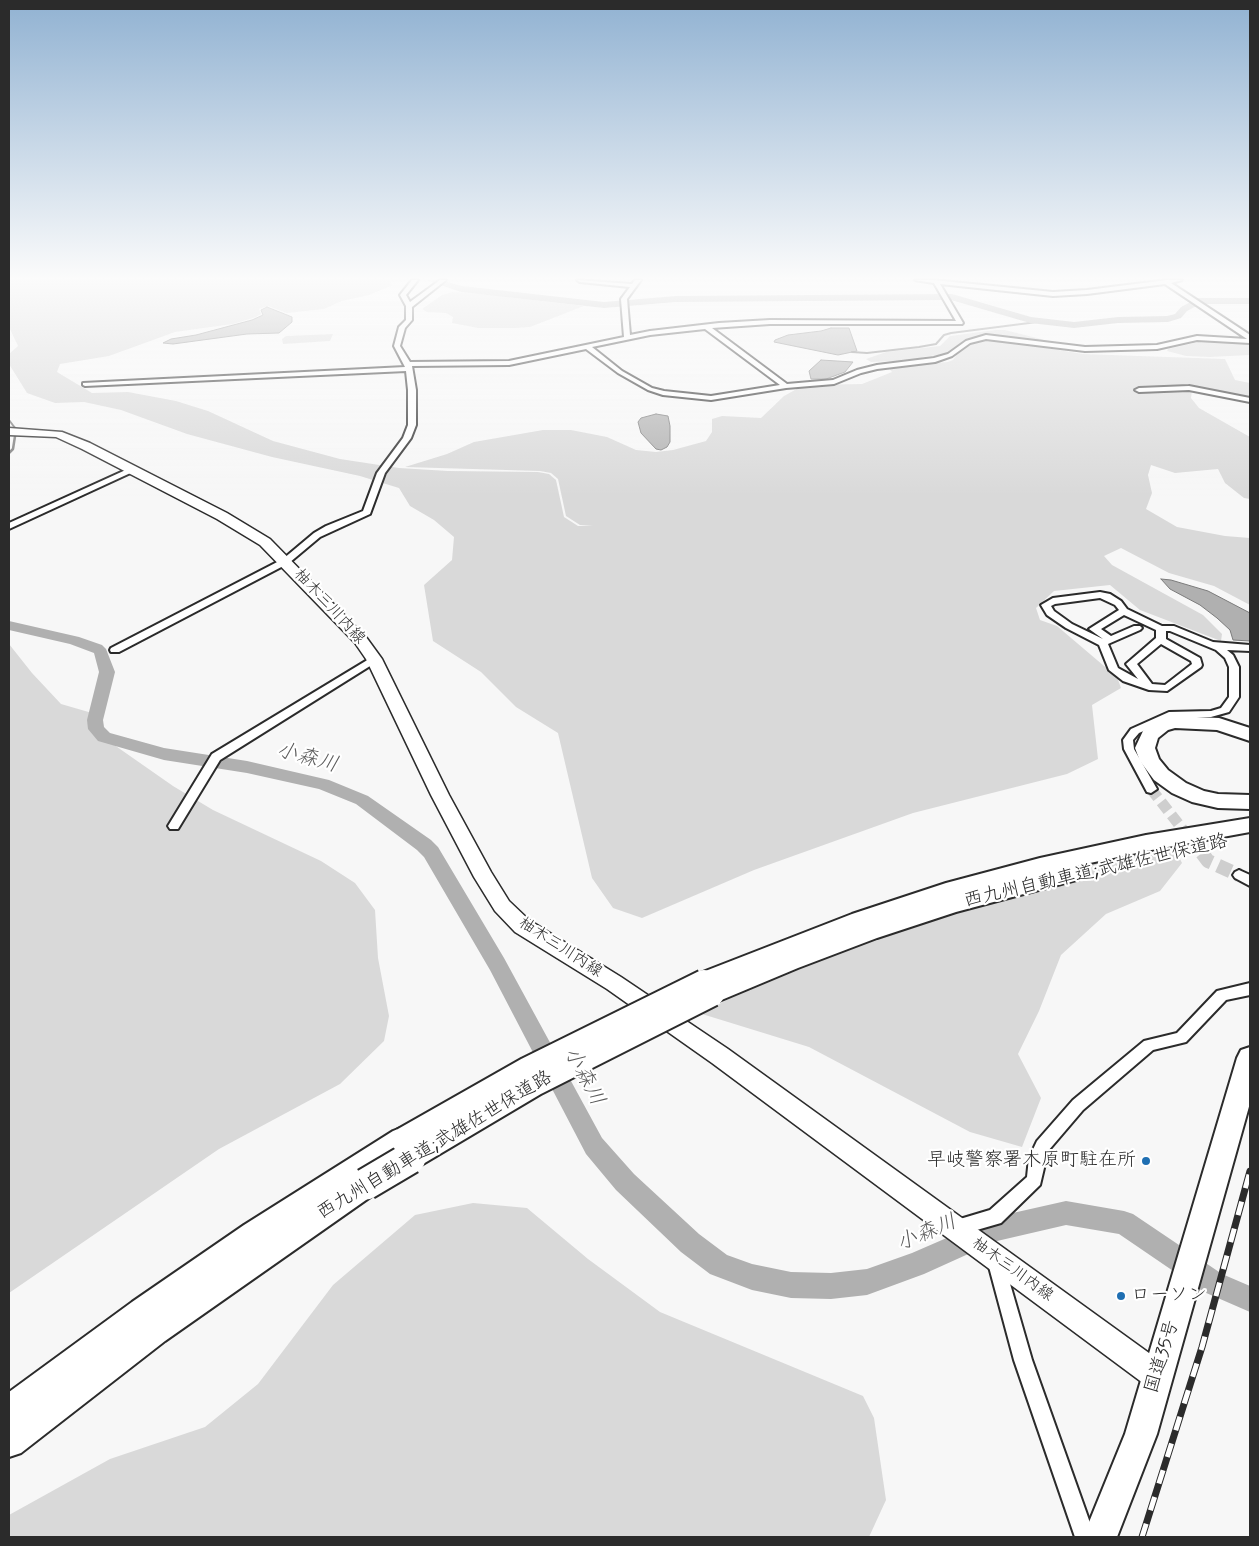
<!DOCTYPE html>
<meta charset="utf-8">
<style>
body{margin:0}
#map{position:relative;width:1259px;height:1546px;overflow:hidden;background:#f7f7f7;font-family:Mynerve,sans-serif}
canvas{display:block}
.frame{position:absolute;inset:0;border:10px solid #2b2b2b;pointer-events:none}
</style>
<div id="map">
<canvas width="1259" height="1546"></canvas>
<div class="frame"></div>
</div>
<script>
const context = document.querySelector('canvas').getContext('2d');
context.lineJoin = 'round';
function fillPath(path, color) { context.fillStyle = color; context.fill(path, 'evenodd'); }
const poly = rows => new Path2D(rows.map(r => 'M' + r).join(''));
function strokePath(path, color, width, dash) { context.strokeStyle = color; context.lineWidth = width; context.lineCap = dash ? 'butt' : 'round'; context.setLineDash(dash || []); context.stroke(path); }
function write(font, color, halo, rows, align = 'center') {
  context.font = font + ' Mynerve,"Klee One",sans-serif'; context.lineWidth = 4.5; context.setLineDash([]); context.textBaseline = 'middle'; context.strokeStyle = halo; context.fillStyle = color; for (const [text, x, y, turn = 0] of rows) {
    context.save(); context.translate(x, y); context.rotate((+turn || 0) * Math.PI / 180); context.textAlign = isNaN(turn) ? turn : align; if (halo) context.strokeText(text, 0, 0); context.fillText(text, 0, 0); context.restore();
  }
}
fillPath(poly([
 [9,280,389,280,392,286,383,289,369,295,342,301,324,309,287,313,268,306,259,309,261,314,256,317,233,324,175,332,109,356,60,364,57,372,92,393,128,392,176,401,208,411,273,441,340,459,399,468,448,471,538,472,549,474,556,480,564,517,578,526,593,526,580,525,566,516,558,479,551,473,540,471,405,467,447,454,474,442,543,430,571,430,607,437,636,450,656,452,673,450,706,441,712,432,712,419,722,416,761,418,784,396,804,385,862,384,892,372,887,366,948,362,953,360,961,348,979,340,992,339,1083,354,1225,359,1235,380,1250,383,1250,396,1205,389,1192,390,1191,398,1199,408,1250,437,1250,499,1244,498,1225,483,1218,469,1175,473,1151,465,1148,475,1152,493,1146,509,1177,527,1225,536,1250,538,1250,605,1214,586,1169,573,1121,548,1104,556,1112,565,1203,615,1222,634,1221,641,1140,610,1110,585,1054,591,1036,608,1040,620,1057,626,1117,677,1121,688,1092,705,1098,759,1067,774,913,813,754,870,642,918,613,908,592,878,558,733,516,707,481,672,433,641,424,585,452,560,454,537,434,520,410,506,399,488,360,476,272,457,187,434,121,410,84,402,55,403,27,393,9,364,9,354,18,346,9,327],
 [453,292,483,294,584,306,530,327,516,328,478,328,452,323,453,317,446,313,427,312,422,309,442,295],
 [995,330,1005,330,1049,341,1048,344,999,336,983,336,964,341,946,354,923,357,920,360,871,362,866,359,886,352,940,346,950,336],
 [333,334,330,341,283,344,282,339,286,336],
 [1218,341,1250,343,1250,355,1210,357,1186,356,1167,351,1168,349,1198,342],
 [9,644,32,673,61,704,92,713,110,742,173,786,213,810,321,861,355,883,375,910,378,958,389,1016,384,1041,340,1084,219,1149,9,1293],
 [1111,841,1155,842,1175,849,1182,863,1160,891,1106,914,1061,955,1039,1011,1018,1054,1041,1098,1022,1147,970,1132,809,1047,702,1014,832,939,1023,863],
 [473,1203,527,1208,588,1259,660,1312,863,1396,874,1418,886,1500,869,1537,9,1537,9,1515,110,1459,205,1427,258,1384,333,1285,415,1215]
]), '#d9d9d9');
const water = poly([
 [267,307,292,317,292,322,279,333,247,334,173,344,163,343,171,339,196,335,252,320,263,315,261,310,267,307],
 [831,328,849,328,857,351,838,355,774,342,775,340,788,335,821,331,831,328],
 [821,360,853,362,845,372,826,379,811,379,809,371,821,360],
 [656,414,668,416,670,426,670,442,667,447,661,450,656,449,641,433,638,422,641,418,656,414],
 [1161,579,1171,580,1208,591,1250,613,1250,641,1233,640,1230,630,1217,618,1200,605,1170,589,1161,579]
]);
fillPath(water, '#b0b0b0');
strokePath(water, '#7b7b7b', 1);
strokePath(poly([
 [852,352,867,353,919,347,936,344,944,335,951,333,1037,322],
 [9,420,15,428]
]), '#7b7b7b', 2);
strokePath(poly([
 [9,453,13,449,16,430,14,427]
]), '#7b7b7b', 2.5);
fillPath(poly([
 [426,280,440,280,462,286,604,302,676,296,952,294,1031,317,1074,322,1118,317,1167,316,1175,314,1181,307,1198,298,1250,298,1250,304,1200,304,1187,311,1181,318,1168,322,1118,323,1074,328,1030,323,951,300,676,302,604,308,461,292,426,280],
 [9,621,79,637,102,645,106,649,115,672,103,720,104,727,110,733,164,748,247,761,329,780,368,796,431,840,438,847,504,958,602,1138,634,1174,699,1234,727,1255,752,1264,791,1272,831,1273,867,1269,912,1253,995,1217,1066,1201,1124,1211,1133,1214,1222,1274,1250,1286,1250,1312,1204,1292,1119,1234,1066,1225,997,1241,924,1274,867,1295,831,1299,791,1298,752,1290,710,1274,681,1252,616,1190,586,1154,490,970,424,857,417,850,356,804,319,789,247,773,164,760,98,741,88,729,87,720,99,672,94,653,70,644,9,630,9,621]
]), '#b0b0b0');
strokePath(poly([
 [1151,789,1203,855]
]), '#cecece', 11, [11, 5.5]);
strokePath(poly([
 [1202,853,1208,861,1239,875]
]), '#cecece', 14, [14, 7]);
const street = poly([
 [412,280,418,280,406,295,410,302,440,280,446,280,412,307,412,320,405,328,400,346,410,362,509,361,624,337,621,299,630,287,580,282,577,280,632,284,635,280,641,280,627,299,630,335,650,331,719,323,770,320,956,321,934,283,915,280,933,280,1053,292,1087,290,1167,280,1182,280,1171,283,1250,335,1250,343,1197,340,1157,349,1085,351,986,339,970,343,952,356,935,362,877,369,861,373,834,384,786,388,711,400,663,395,648,390,618,373,586,349,509,365,412,366,416,390,416,425,411,438,385,473,370,514,320,537,289,563,119,652,111,652,110,650,111,648,283,559,314,533,326,526,363,511,377,473,403,438,408,425,408,390,406,371,85,386,83,385,83,383,405,367,394,346,399,327,406,320,406,306,400,295,412,280],
 [940,284,1053,296,1087,294,1165,284,1247,339,1197,336,1157,345,1085,347,986,335,966,341,948,354,934,358,877,365,857,370,833,380,787,384,712,328,770,324,962,324,963,323,940,284],
 [705,329,780,385,711,396,664,391,652,388,622,371,592,347,650,335,705,329],
 [1189,386,1250,398,1250,402,1189,390,1139,392,1135,390,1139,388,1189,386],
 [130,468,137,470,9,529,9,523,130,468],
 [1100,592,1110,594,1121,601,1127,609,1162,626,1174,626,1213,642,1250,645,1250,651,1227,650,1233,655,1239,667,1239,697,1229,712,1211,717,1175,717,1139,733,1133,740,1134,749,1157,789,1151,793,1147,792,1124,749,1123,740,1131,729,1169,712,1211,711,1221,708,1229,697,1229,667,1225,658,1216,650,1170,631,1166,631,1166,639,1200,658,1202,665,1201,667,1167,691,1149,690,1123,681,1109,670,1099,645,1066,628,1047,615,1041,605,1053,598,1100,592],
 [1100,598,1115,605,1119,610,1089,629,1103,639,1072,624,1054,611,1051,606,1055,604,1100,598],
 [1124,615,1156,630,1156,638,1126,664,1138,679,1118,668,1108,644,1140,630,1142,628,1140,626,1134,626,1111,636,1101,629,1124,615],
 [1161,644,1191,661,1192,664,1165,685,1152,684,1137,664,1161,644],
 [374,656,379,659,378,661,220,760,178,829,170,829,168,826,212,754,374,656],
 [1239,870,1250,875,1250,886,1235,878,1233,875,1235,872,1239,870],
 [1250,983,1250,995,1226,1000,1186,1042,1153,1050,1083,1110,1048,1151,1040,1185,1001,1223,956,1236,950,1234,948,1228,950,1222,990,1210,1027,1177,1029,1158,1037,1141,1073,1100,1144,1041,1177,1033,1217,991,1250,983],
 [996,1255,1002,1257,1004,1263,1032,1360,1095,1537,1075,1537,1014,1360,988,1263,990,1257,996,1255]
]);
const primary = poly([
 [9,428,62,432,90,443,227,513,270,539,366,637,382,659,449,795,491,872,509,901,529,920,621,977,728,1049,1167,1366,1171,1376,1167,1386,1157,1390,1147,1386,712,1063,607,989,515,932,495,911,474,877,431,795,366,659,355,643,260,545,217,519,82,449,56,437,9,435,9,428]
]);
const highway = poly([
 [1174,716,1219,718,1250,728,1250,741,1217,730,1175,728,1168,730,1158,738,1155,748,1159,759,1168,770,1186,783,1204,791,1218,794,1250,795,1250,809,1218,808,1192,802,1172,793,1154,780,1140,761,1135,748,1143,731,1154,722,1174,716],
 [1250,818,1250,832,1146,851,1076,866,1083,873,1080,879,956,912,877,938,798,968,712,1004,703,1001,700,994,701,991,695,989,692,982,695,975,852,914,946,883,1040,858,1146,835,1250,818],
 [1250,1047,1250,1103,1157,1434,1117,1537,1083,1537,1125,1434,1237,1058,1241,1050,1250,1047],
 [403,1127,413,1131,417,1140,413,1149,374,1174,380,1184,376,1193,165,1341,21,1453,9,1457,9,1392,132,1302,244,1225,393,1131,403,1127]
]);
strokePath(street, '#2b2b2b', 4);
strokePath(primary, '#2b2b2b', 3);
strokePath(highway, '#2b2b2b', 4);
fillPath(street, '#fff');
fillPath(primary, '#fff');
fillPath(highway, '#fff');
const rail = poly([
 [1142,1537,1202,1347,1250,1171]
]);
strokePath(rail, '#2b2b2b', 7);
strokePath(rail, '#fff', 5, [14]);
const highwayBridgeFar1 = poly([
 [403,1140,528,1069,704,982],
 [408,1159,536,1083,712,994]
]);
const highwayBridge = poly([
 [366,1184,410,1158]
]);
strokePath(highwayBridgeFar1, '#2b2b2b', 28, []);
strokePath(highwayBridge, '#2b2b2b', 35, []);
strokePath(highwayBridgeFar1, '#fff', 24);
strokePath(highwayBridge, '#fff', 31);
const sky = context.createLinearGradient(0, 0, 0, 496);
sky.addColorStop(0, '#91b2d2');
sky.addColorStop(0.56, '#fbfbfb');
sky.addColorStop(1, '#fbfbfb00');
context.fillStyle = sky;
context.fillRect(0, 0, 1259, 496);
for (const [x, y, r, color] of [
 [1146,1161,5,"#1f6fb2"],
 [1121,1296,5,"#1f6fb2"]
]) { const dot = new Path2D(); dot.arc(x, y, r, 0, 2 * Math.PI); context.fillStyle = color; context.fill(dot); strokePath(dot, '#fff', 2); }
write('16px', '#2b2b2b', '#fff', [
 ["柚木三川内線",329,607,47],
 ["柚木三川内線",560,948,33],
 ["柚木三川内線",1012,1270,36]
]);
write('19px', '#2b2b2b', '#fff', [
 ["西九州自動車道;武雄佐世保道路",1096,872,-13],
 ["西九州自動車道;武雄佐世保道路",435,1146,-31],
 ["国道35号",1163,1357,-73]
]);
write('19px', '#2b2b2b', '#fff', [
 ["早岐警察署木原町駐在所",1136,1161],
 ["ローソン",1131,1296,"left"]
], 'right');
write('italic 21px', '#5a5a5a', '#fff', [
 ["小森川",307,759,15],
 ["小森川",583,1077,62],
 ["小森川",927,1234,-23]
]);
</script>
